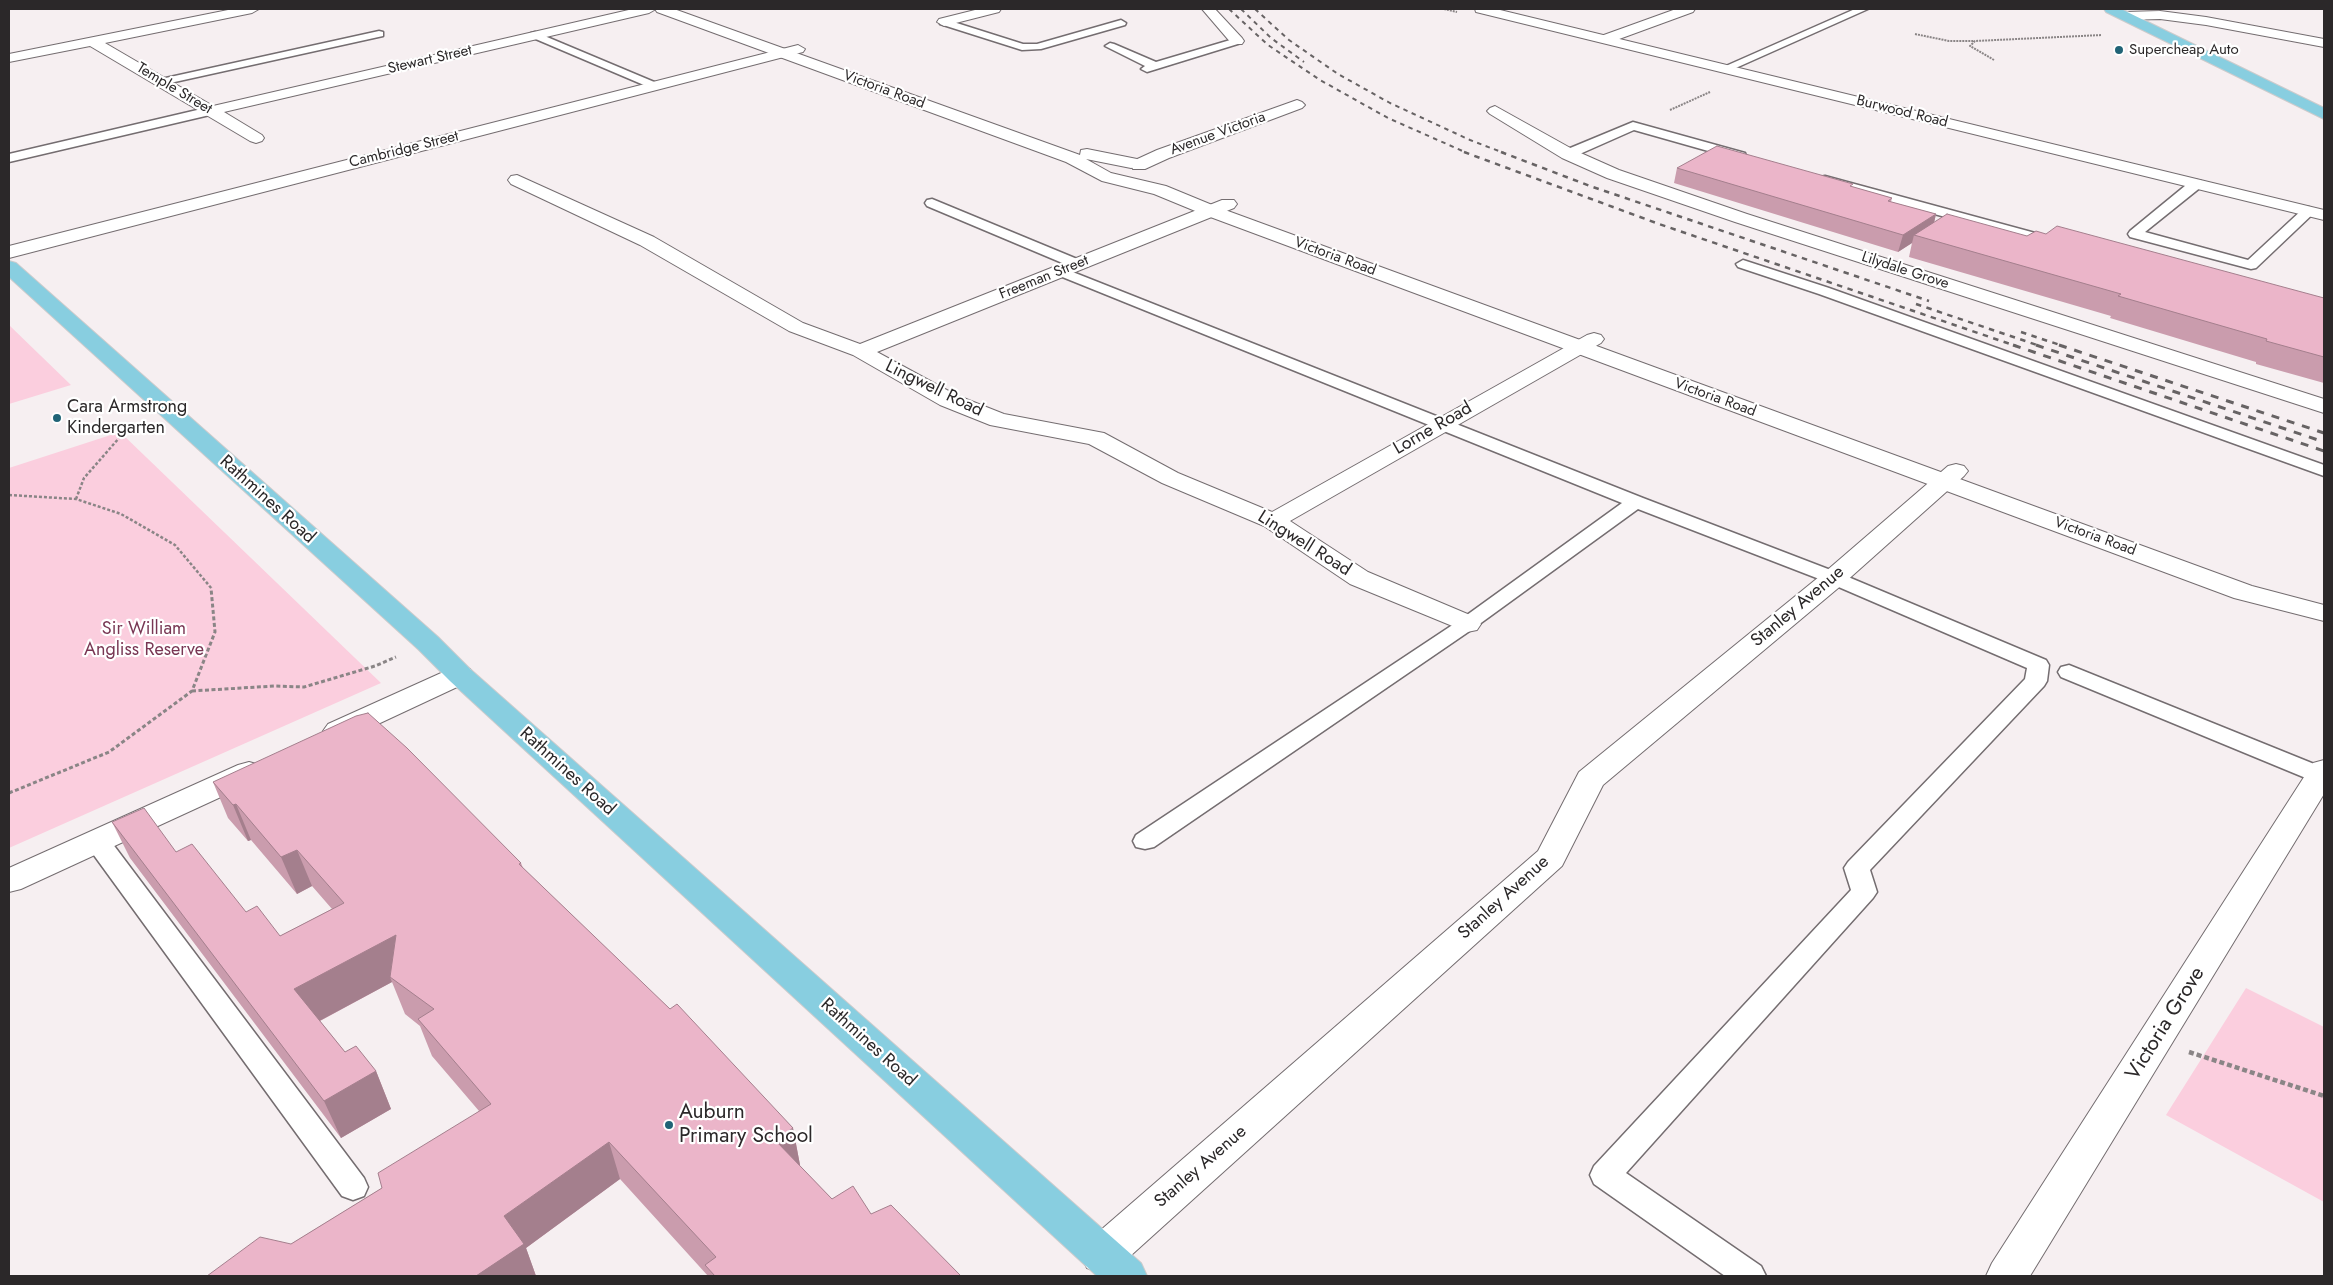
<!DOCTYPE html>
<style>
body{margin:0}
#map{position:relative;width:2333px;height:1285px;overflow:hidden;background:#f6eff1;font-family:Jost,sans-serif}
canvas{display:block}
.frame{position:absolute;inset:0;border:10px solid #2b2829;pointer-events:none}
</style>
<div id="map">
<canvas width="2333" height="1285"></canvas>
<div class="frame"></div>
</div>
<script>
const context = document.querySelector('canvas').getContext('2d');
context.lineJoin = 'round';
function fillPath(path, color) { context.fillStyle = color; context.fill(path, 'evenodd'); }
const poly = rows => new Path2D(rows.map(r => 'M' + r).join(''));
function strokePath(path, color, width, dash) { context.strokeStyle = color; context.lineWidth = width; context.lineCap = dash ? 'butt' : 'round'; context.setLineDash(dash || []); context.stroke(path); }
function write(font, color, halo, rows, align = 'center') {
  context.font = font + ' Jost,sans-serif'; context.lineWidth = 4.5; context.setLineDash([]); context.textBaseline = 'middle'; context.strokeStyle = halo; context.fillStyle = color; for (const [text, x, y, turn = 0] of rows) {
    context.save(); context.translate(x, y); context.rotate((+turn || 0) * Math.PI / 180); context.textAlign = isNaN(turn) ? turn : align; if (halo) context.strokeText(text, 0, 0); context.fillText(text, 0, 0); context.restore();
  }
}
fillPath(poly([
 [9,325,71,385,9,404],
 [120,432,381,683,9,848,9,468],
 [2246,988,2324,1027,2324,1202,2166,1115]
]), '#fbcede');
const lane = poly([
 [1855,9,1868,9,1729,71,1725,72,1719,69,1855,9],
 [944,19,1023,44,1037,44,1121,20,1126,23,1125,25,1041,49,1022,50,940,24,940,20,944,19],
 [379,31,383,32,383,36,161,85,155,82,161,79,379,31],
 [535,32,659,84,661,86,659,88,651,88,531,37,531,33,535,32],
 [1237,38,1241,39,1241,43,1147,72,1141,69,1145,66,1105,46,1110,43,1114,44,1156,62,1237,38],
 [210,107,214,108,216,111,214,114,9,162,9,154,210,107],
 [1633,122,1745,153,1746,156,1740,160,1634,130,1573,157,1568,158,1562,154,1563,151,1633,122],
 [1825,176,2061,240,2063,243,2056,247,1820,183,1818,180,1820,177,1825,176],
 [2196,180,2201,181,2203,184,2201,187,2145,232,2248,260,2304,208,2309,207,2316,211,2256,268,2251,269,2130,237,2128,234,2130,231,2191,181,2196,180],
 [932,199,1082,261,1084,264,1082,267,1072,267,927,206,925,203,927,200,932,199],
 [1743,260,1829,288,2324,465,2324,476,1819,294,1738,267,1736,264,1743,260],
 [1060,267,1643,498,1841,574,2046,660,2049,665,2047,681,2044,686,1870,870,1877,892,1873,898,1626,1173,1761,1266,1766,1276,1725,1276,1594,1184,1590,1175,1594,1166,1851,890,1844,868,1848,862,2025,679,2027,668,1827,582,1638,509,1474,628,1154,847,1145,849,1136,847,1133,841,1136,835,1460,620,1622,503,1055,274,1053,271,1060,267],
 [2069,665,2324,768,2324,783,2313,781,2061,677,2058,672,2061,667,2069,665],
 [97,833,106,835,364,1178,368,1187,364,1196,353,1200,342,1196,88,847,85,841,88,835,97,833]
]);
const street = poly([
 [233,9,259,9,252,13,105,43,213,106,633,9,656,9,649,13,224,112,262,135,264,138,262,141,256,143,250,141,90,46,9,62,9,54,233,9],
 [979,9,1001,9,999,12,944,26,937,22,939,19,979,9],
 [1202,9,1215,9,1242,38,1244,41,1242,44,1232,44,1202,9],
 [1676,9,1695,9,1693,12,1611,42,1601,42,1599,39,1601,36,1676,9],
 [2160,11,2206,17,2324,39,2324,47,2206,25,2160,19,2125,20,2118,16,2125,12,2160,11],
 [798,45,805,49,803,52,9,258,9,246,798,45],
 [1297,100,1302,102,1305,105,1302,108,1169,158,1145,169,1133,169,1131,165,1133,161,1157,150,1297,100],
 [1495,106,1574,150,1619,170,1747,214,2324,399,2324,413,1735,222,1607,178,1562,158,1490,114,1487,111,1490,108,1495,106],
 [517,175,654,237,803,323,860,344,1222,200,1234,200,1237,204,1234,208,877,352,956,395,1004,414,1104,433,1178,473,1272,512,1587,335,1594,333,1601,335,1604,339,1601,343,1290,521,1368,572,1477,618,1481,624,1477,630,1467,632,1350,584,1264,526,1162,483,1089,444,990,425,940,405,853,355,789,331,640,245,511,184,508,180,511,176,517,175],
 [1956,464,1964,466,1968,471,1964,476,1843,584,1603,785,1562,866,1117,1268,1102,1273,1087,1268,1081,1255,1087,1242,1538,851,1579,772,1825,572,1948,466,1956,464],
 [460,666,470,669,474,675,470,681,348,738,338,740,328,738,323,731,328,724,450,669,460,666],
 [2324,760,2324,794,2030,1276,1986,1276,1992,1263,2313,763,2324,760],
 [249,762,260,765,264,772,260,779,21,889,9,892,9,868,238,765,249,762]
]);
const secondary = poly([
 [655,9,674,9,1080,155,1081,150,1087,149,1137,159,1139,163,1137,167,1131,168,1086,159,1111,173,1166,186,1217,207,2252,586,2324,605,2324,621,2234,598,1205,215,1154,194,1102,181,1066,162,657,12,655,9],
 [1475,9,1496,9,2324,210,2324,220,1476,12,1475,9]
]);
const primary = poly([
 [2104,9,2121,9,2324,108,2324,119,2106,12,2104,9],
 [9,261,16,263,438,637,470,669,1141,1263,1147,1276,1097,1276,450,681,418,649,9,277,9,261]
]);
strokePath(lane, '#746d70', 3);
strokePath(street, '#746d70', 2);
strokePath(secondary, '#746d70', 2);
strokePath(primary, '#cccbcc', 2);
strokePath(poly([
 [1444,9,1457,12],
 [1915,34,1949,41,1974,41],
 [1994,60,1970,46,1975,41,2102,35],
 [1670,110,1710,92]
]), '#8a8586', 2, [2, 1]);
strokePath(poly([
 [9,495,76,499,121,514,175,545,212,589],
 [76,499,84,478,127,429,139,424]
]), '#8a8586', 2.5, [3, 2]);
strokePath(poly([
 [192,691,274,686,304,687,375,666,396,657],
 [9,793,109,752,192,691,215,632,211,588]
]), '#8a8586', 3, [4, 2.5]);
strokePath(poly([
 [2189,1052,2324,1096]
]), '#8a8586', 4.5, [5, 3]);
fillPath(lane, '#fff');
fillPath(street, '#fff');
fillPath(secondary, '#fff');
fillPath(primary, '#88cee0');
strokePath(poly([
 [1229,9,1268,45,1320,80,1388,118,1467,153],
 [1241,9,1271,38,1304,62],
 [1255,9,1289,40,1338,74,1390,103,1470,140,1504,153]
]), '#676364', 2, [4.5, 4.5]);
strokePath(poly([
 [1464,152,1659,224,2016,346],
 [1501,152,1590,186,1929,301],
 [1916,304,2040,346],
 [2021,332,2063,346]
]), '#676364', 2.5, [5.5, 5.5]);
strokePath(poly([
 [2013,345,2324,451],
 [2036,345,2324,442],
 [2059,345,2324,433]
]), '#676364', 3, [8, 8]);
fillPath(poly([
 [1677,168,1853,187,1892,198,1891,202,1936,214,1934,223,2027,236,2046,234,2324,298,2324,383,2256,364,2256,362,2110,318,2111,316,1909,257,1912,243,1898,252,1674,183],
 [213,782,521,863,523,868,793,1128,800,1165,800,1166,832,1199,871,1214,961,1276,708,1276,620,1179,526,1248,536,1276,207,1276,291,1244,382,1188,479,1111,432,1056,420,1026,405,1014,392,982,320,1021,345,1052,376,1071,391,1109,341,1138,130,858,112,822,176,852,246,912,280,936,332,909,312,886,297,894,251,840,248,841,228,818]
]), '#ca9cad');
fillPath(poly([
 [1936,214,1932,231,1914,235,1912,243,1898,252,1903,235],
 [236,804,251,840,248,841,233,805],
 [297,850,312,886,297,894,281,857],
 [396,935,390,977,392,982,310,1026,294,989],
 [376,1071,391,1109,341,1138,324,1101],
 [793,1128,800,1165,783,1177,775,1140],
 [609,1142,620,1179,526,1248,536,1276,476,1276,504,1216]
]), '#a47f8d');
const building = poly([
 [1717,146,1853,184,1850,186,1892,198,1888,201,1936,214,1903,235,1677,168,1717,146],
 [1947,214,2027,236,2036,231,2046,234,2057,226,2324,298,2324,357,2266,341,2267,339,2118,296,2121,294,1914,235,1947,214],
 [368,713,407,748,521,863,519,864,670,1009,677,1004,793,1128,775,1140,832,1199,853,1186,871,1214,891,1205,961,1276,715,1276,705,1265,716,1257,609,1142,504,1216,524,1244,476,1276,207,1276,260,1237,291,1244,382,1188,378,1173,491,1104,418,1019,434,1009,390,977,396,935,294,989,345,1052,356,1046,376,1071,324,1101,112,822,144,808,176,852,192,844,246,912,257,906,280,936,344,903,297,850,281,857,236,804,233,805,213,782,356,716,368,713]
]);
fillPath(building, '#ebb5c9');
strokePath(building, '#a47f8d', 1);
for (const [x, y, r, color] of [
 [2119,50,5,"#206376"],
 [57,418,5,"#206376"],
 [669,1125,5,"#206376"]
]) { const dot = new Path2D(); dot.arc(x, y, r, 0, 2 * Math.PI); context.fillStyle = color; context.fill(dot); strokePath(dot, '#fff', 2); }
write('15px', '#2b2829', '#fff', [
 ["Supercheap Auto",2129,50]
], 'left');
write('15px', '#2b2829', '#fff', [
 ["Stewart Street",430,60,-13],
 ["Temple Street",174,89,31],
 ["Victoria Road",884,90,20],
 ["Burwood Road",1902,112,14],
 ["Avenue Victoria",1218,134,-20],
 ["Cambridge Street",404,150,-14],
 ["Victoria Road",1335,257,20],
 ["Lilydale Grove",1905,271,18],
 ["Freeman Street",1044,278,-22],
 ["Victoria Road",1715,398,20],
 ["Victoria Road",2095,537,20]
]);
write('18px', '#2b2829', '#fff', [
 ["Lingwell Road",934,389,26],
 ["Lorne Road",1433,429,-30],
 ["Rathmines Road",267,500,42],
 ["Lingwell Road",1304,544,32],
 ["Stanley Avenue",1798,607,-40],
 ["Rathmines Road",567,772,42],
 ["Stanley Avenue",1504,898,-42],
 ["Rathmines Road",868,1043,42],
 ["Stanley Avenue",1201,1167,-41]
]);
write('18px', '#2b2829', '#fff', [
 ["Cara Armstrong",67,408],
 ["Kindergarten",67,429]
], 'left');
write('18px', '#783653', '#fff', [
 ["Sir William",144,630],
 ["Angliss Reserve",144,651]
]);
write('21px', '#2b2829', '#fff', [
 ["Victoria Grove",2166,1024,-58]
]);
write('21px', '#2b2829', '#fff', [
 ["Auburn",679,1113],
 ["Primary School",679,1137]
], 'left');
</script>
